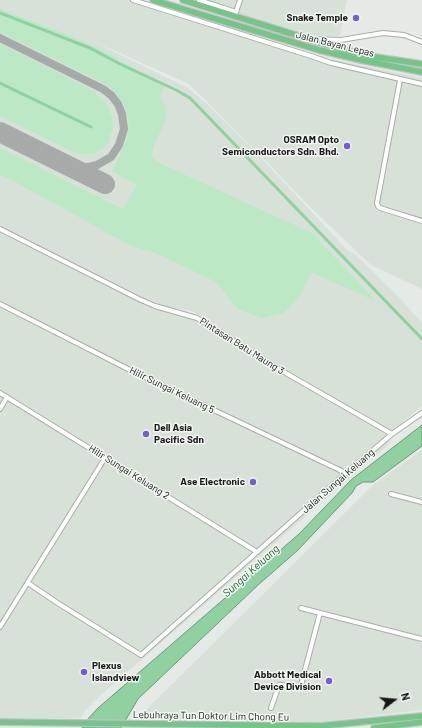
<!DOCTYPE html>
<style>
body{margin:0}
#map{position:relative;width:422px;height:728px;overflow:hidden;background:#e6eae7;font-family:Barlow,sans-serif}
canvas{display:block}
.north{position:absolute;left:374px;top:680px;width:40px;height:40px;-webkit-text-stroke:3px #f3f7f4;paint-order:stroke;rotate:74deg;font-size:11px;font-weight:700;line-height:16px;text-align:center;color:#161817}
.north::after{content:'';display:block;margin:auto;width:14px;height:18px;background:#161817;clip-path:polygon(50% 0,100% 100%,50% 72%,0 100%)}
</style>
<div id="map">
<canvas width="422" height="728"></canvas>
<div class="north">N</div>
</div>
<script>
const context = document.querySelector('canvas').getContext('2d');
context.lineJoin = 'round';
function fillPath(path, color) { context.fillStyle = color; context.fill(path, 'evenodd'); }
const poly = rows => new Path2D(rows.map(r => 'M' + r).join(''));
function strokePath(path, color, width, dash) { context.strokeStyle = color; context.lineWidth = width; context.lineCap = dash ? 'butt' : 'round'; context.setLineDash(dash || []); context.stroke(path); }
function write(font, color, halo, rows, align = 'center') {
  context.font = font + ' Barlow,sans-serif'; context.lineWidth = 3; context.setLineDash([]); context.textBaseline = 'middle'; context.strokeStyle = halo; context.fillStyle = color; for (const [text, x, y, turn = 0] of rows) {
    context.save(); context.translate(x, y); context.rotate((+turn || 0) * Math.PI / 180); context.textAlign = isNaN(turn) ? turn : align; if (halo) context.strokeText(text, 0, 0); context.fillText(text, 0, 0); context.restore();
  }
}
fillPath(poly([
 [0,0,143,0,331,59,422,78,422,289,371,265,309,206,261,156,189,84,88,39,188,88,207,104,250,146,347,250,355,254,400,298,422,323,422,406,393,430,378,425,284,370,192,311,168,307,124,290,0,227],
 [190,0,347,0,340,36,316,37,302,37],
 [0,232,150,307,190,317,382,431,391,442,93,702,80,718,0,718],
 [422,450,422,710,319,722,138,718,373,485]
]), '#d7e1d8');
fillPath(poly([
 [0,9,73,37,106,52,164,87,160,96,165,106,165,121,153,148,152,157,157,162,312,233,376,301,311,272,300,296,284,313,262,318,238,309,216,282,156,253,131,246,12,180,0,175,0,148,123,209,137,185,112,171,126,142,129,127,127,112,124,104,118,96,112,89,103,83,0,32],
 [0,44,90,89,104,101,109,108,113,123,112,131,108,144,101,150,94,154,81,154,73,152,0,116]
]), '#bce8c5');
const water = poly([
 [422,425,422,446,373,482,363,482,356,486,352,493,297,551,258,585,138,699,121,728,82,728,86,721,98,708,299,534,351,480,422,425]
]);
fillPath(water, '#91d0a0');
strokePath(water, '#6c9977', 1);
strokePath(poly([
 [0,13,90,48,120,64,176,90,190,98,422,339],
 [0,83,91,127]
]), '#91d0a0', 3);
strokePath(poly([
 [0,38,103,89,111,95,118,104,122,114,124,129,119,145,111,157,97,165,89,167,80,167,62,163]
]), '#a6aaa8', 8);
strokePath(poly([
 [0,132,105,184]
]), '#a6aaa8', 20);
const minor = poly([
 [133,0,311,56,331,63,422,84],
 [199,0,236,12,240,0],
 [312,39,341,40,383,33,404,35,422,42],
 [400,80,377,203,378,206,380,208,422,221],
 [0,229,139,299,155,306,197,318,284,372,392,434],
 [0,304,130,370,346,473],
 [0,393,257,552],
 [0,409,7,397],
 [391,494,422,502],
 [28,583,56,602,141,655,346,473,392,434,422,413],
 [301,608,422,639],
 [0,627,105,458],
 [271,708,279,685,283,685,297,687,301,685,320,613]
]);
const highway = poly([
 [153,0,319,50,361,60,422,72],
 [183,0,344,50,375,57,422,64],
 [0,722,320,726,422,716],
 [374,728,422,722]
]);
strokePath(minor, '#a9adaa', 6);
strokePath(highway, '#c2c3c3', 8);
strokePath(minor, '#fff', 4);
strokePath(highway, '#76c48a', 5.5);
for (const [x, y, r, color] of [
 [356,18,4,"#745dd8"],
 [347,146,4,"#745dd8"],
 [146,434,4,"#745dd8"],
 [253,482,4,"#745dd8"],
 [84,672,4,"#745dd8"],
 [329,681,4,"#745dd8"]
]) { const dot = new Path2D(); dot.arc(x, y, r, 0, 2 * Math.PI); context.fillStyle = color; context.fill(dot); strokePath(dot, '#f3f7f4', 1.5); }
write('bold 10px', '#161817', '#f3f7f4', [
 ["Snake Temple",348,18],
 ["OSRAM Opto",339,140],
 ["Semiconductors Sdn. Bhd.",339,152],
 ["Dell Asia",154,428,"left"],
 ["Pacific Sdn",154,440,"left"],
 ["Ase Electronic",245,482],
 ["Plexus",92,666,"left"],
 ["Islandview",92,678,"left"],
 ["Abbott Medical",321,675],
 ["Device Division",321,687]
], 'right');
write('10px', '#161817', '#f3f7f4', [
 ["Jalan Bayan Lepas",335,44,14],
 ["Pintasan Batu Maung 3",242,346,32],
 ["Hilir Sungai Keluang 5",172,390,26],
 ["Hilir Sungai Keluang 2",129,472,32],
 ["Jalan Sungai Keluang",338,481,-41],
 ["Lebuhraya Tun Doktor Lim Chong Eu",211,716,1]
]);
write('italic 11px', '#185d30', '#f3f7f4', [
 ["Sungai Keluang",251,571,-42]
]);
</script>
